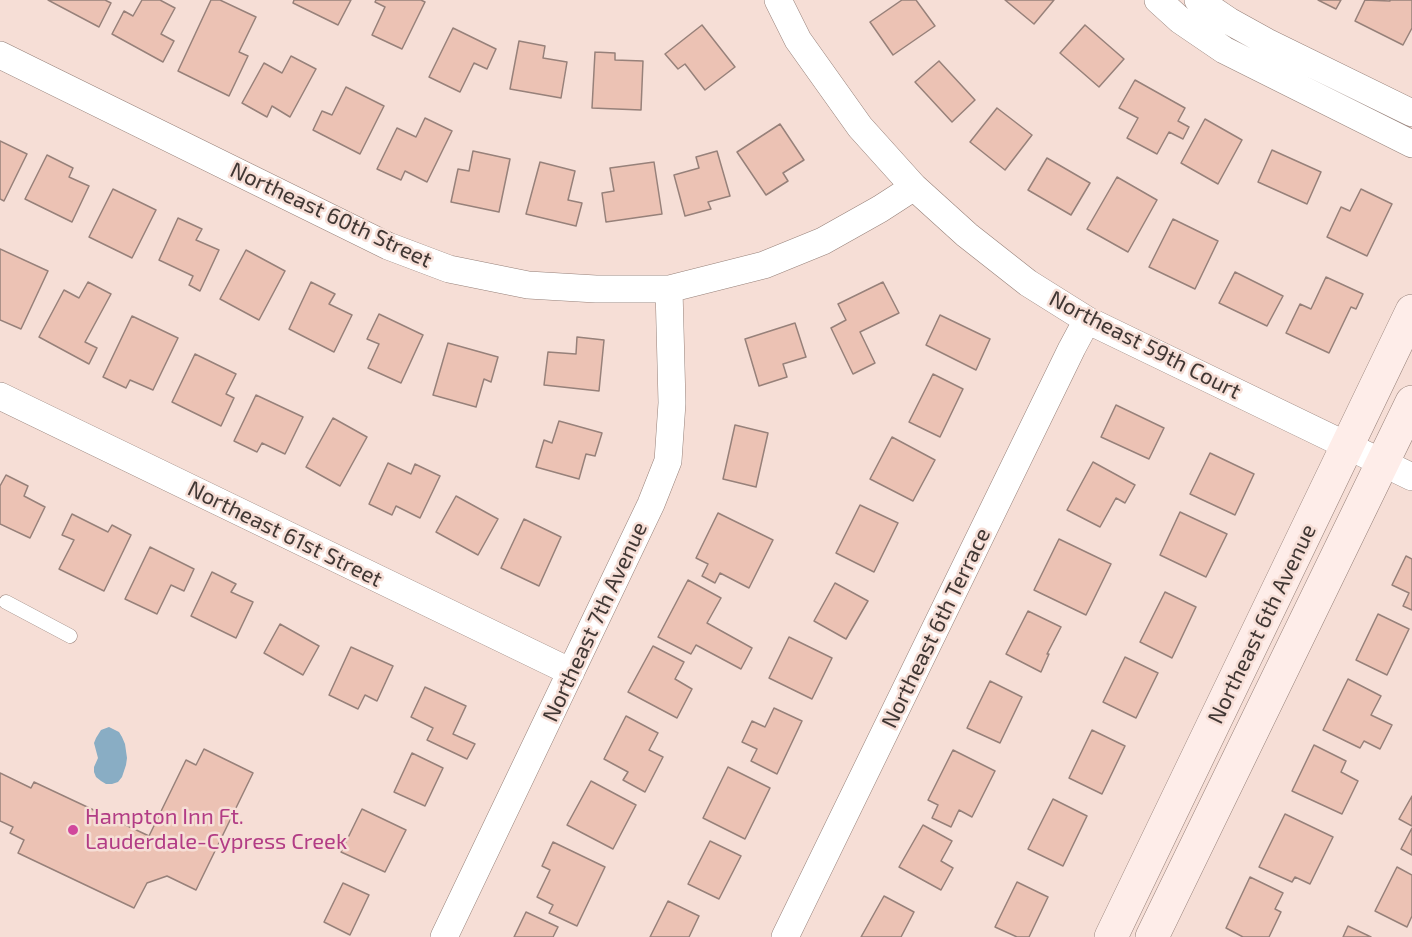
<!DOCTYPE html>
<style>
body{margin:0}
canvas{display:block;background:#f6ded6}
</style>
<canvas width="1412" height="937"></canvas>
<script>
const context = document.querySelector('canvas').getContext('2d');
context.lineJoin = 'round';
function fillPath(path, color) { context.fillStyle = color; context.fill(path, 'evenodd'); }
const poly = rows => new Path2D(rows.map(r => 'M' + r).join(''));
function strokePath(path, color, width, dash) { context.strokeStyle = color; context.lineWidth = width; context.lineCap = dash ? 'butt' : 'round'; context.setLineDash(dash || []); context.stroke(path); }
function write(font, color, halo, rows, align = 'center') {
  context.font = font + ' "Exo 2",sans-serif'; context.lineWidth = 5; context.setLineDash([]); context.textBaseline = 'middle'; context.strokeStyle = halo; context.fillStyle = color; for (const [text, x, y, turn = 0] of rows) {
    context.save(); context.translate(x, y); context.rotate((+turn || 0) * Math.PI / 180); context.textAlign = isNaN(turn) ? turn : align; if (halo) context.strokeText(text, 0, 0); context.fillText(text, 0, 0); context.restore();
  }
}
fillPath(poly([
 [109,727,119,732,122,737,125,744,127,758,126,765,122,777,118,782,112,784,106,784,101,781,96,777,94,772,94,767,98,758,94,743,96,738,101,730]
]), '#89adc4');
const building = poly([
 [48,0,105,0,111,3,99,27,48,0],
 [142,0,160,0,175,8,161,34,174,41,163,62,112,34,124,11,133,16,142,0],
 [211,0,220,0,256,17,239,52,248,56,229,96,178,71,211,0],
 [294,0,351,0,338,25,293,3,294,0],
 [376,0,421,0,425,2,402,49,372,35,385,7,375,2,376,0],
 [902,0,916,0,935,26,893,55,870,22,902,0],
 [1005,0,1054,0,1034,24,1005,0],
 [1318,0,1341,0,1336,9,1318,0],
 [1365,0,1390,1,1390,0,1412,0,1412,28,1403,45,1355,21,1365,0],
 [702,25,735,67,705,90,685,64,678,69,665,54,702,25],
 [1085,25,1124,59,1099,87,1060,53,1085,25],
 [453,28,496,49,487,69,474,63,460,92,429,77,453,28],
 [519,41,545,46,543,58,567,62,561,98,510,89,519,41],
 [595,52,615,53,615,60,643,61,641,110,592,108,595,52],
 [291,56,316,69,290,117,272,106,267,117,242,103,264,63,282,73,291,56],
 [939,61,975,100,952,122,915,82,939,61],
 [1135,80,1185,108,1178,121,1189,127,1183,139,1169,132,1157,154,1127,138,1138,118,1119,108,1135,80],
 [346,87,384,106,360,154,313,130,322,111,332,115,346,87],
 [997,108,1032,135,1005,170,970,142,997,108],
 [425,118,452,131,427,182,405,171,401,180,377,169,397,128,416,137,425,118],
 [1205,119,1242,140,1218,184,1181,163,1205,119],
 [780,124,804,160,783,173,788,181,766,195,737,152,780,124],
 [0,141,27,154,4,201,0,199,0,141],
 [1272,150,1321,172,1307,204,1258,182,1272,150],
 [473,151,510,159,499,212,451,202,458,169,469,171,473,151],
 [717,151,730,196,708,202,711,209,685,216,674,175,699,168,696,157,717,151],
 [47,155,73,168,69,177,89,186,72,222,25,199,47,155],
 [1047,158,1090,183,1071,215,1028,190,1047,158],
 [540,162,575,171,568,200,582,203,576,226,526,214,540,162],
 [654,162,662,214,606,222,602,193,614,191,610,168,654,162],
 [1117,177,1157,200,1128,252,1087,229,1117,177],
 [113,189,156,210,132,258,89,237,113,189],
 [1361,189,1392,204,1367,256,1327,237,1341,207,1350,211,1361,189],
 [178,218,202,229,196,240,219,250,200,291,189,285,193,276,159,260,178,218],
 [1173,219,1218,241,1195,289,1149,267,1173,219],
 [0,249,48,271,21,329,0,320,0,249],
 [246,250,285,271,259,320,220,299,246,250],
 [1235,272,1283,296,1267,326,1219,303,1235,272],
 [1326,277,1363,294,1356,309,1351,307,1329,353,1286,333,1300,304,1311,309,1326,277],
 [88,282,111,294,85,342,97,348,89,364,39,337,64,290,79,298,88,282],
 [311,282,335,294,329,304,352,315,334,352,289,329,311,282],
 [883,282,899,313,860,332,875,363,853,374,831,328,846,320,838,304,883,282],
 [379,314,423,335,401,383,368,368,379,344,367,339,379,314],
 [940,315,990,339,976,370,926,345,940,315],
 [132,316,178,338,153,390,130,380,126,388,103,377,132,316],
 [795,323,806,357,783,364,787,377,759,386,745,339,795,323],
 [577,337,604,340,599,391,544,385,548,352,576,354,577,337],
 [448,343,498,357,491,382,484,379,476,407,433,395,448,343],
 [195,354,236,374,226,394,234,398,221,426,172,402,195,354],
 [933,374,963,389,940,437,909,422,933,374],
 [256,395,303,417,285,454,262,443,257,452,234,441,256,395],
 [1116,405,1164,428,1149,459,1101,437,1116,405],
 [333,418,367,437,340,486,306,467,333,418],
 [559,421,602,433,595,456,586,454,579,479,536,467,544,440,552,443,559,421],
 [735,425,768,433,756,487,723,479,735,425],
 [892,437,935,460,913,501,870,479,892,437],
 [1210,453,1254,474,1235,515,1190,494,1210,453],
 [1093,462,1135,485,1125,503,1116,498,1100,527,1067,510,1093,462],
 [388,463,411,474,415,464,440,476,420,518,396,506,392,515,369,504,388,463],
 [6,475,28,486,24,496,45,507,30,538,0,524,0,486,6,475],
 [456,496,498,519,478,555,436,532,456,496],
 [860,505,898,523,874,572,836,553,860,505],
 [1180,512,1227,534,1206,577,1160,555,1180,512],
 [718,513,773,540,749,588,720,573,715,583,702,576,708,564,696,558,718,513],
 [72,514,108,532,112,525,131,535,104,591,59,569,74,540,62,535,72,514],
 [524,519,561,537,539,586,501,568,524,519],
 [1059,539,1111,564,1086,615,1034,590,1059,539],
 [150,547,194,569,184,591,171,585,157,614,125,599,150,547],
 [1406,556,1412,559,1412,610,1403,606,1409,593,1392,585,1406,556],
 [212,572,236,584,231,592,253,602,236,638,191,616,212,572],
 [688,580,721,598,707,623,752,648,741,669,696,645,691,654,658,637,688,580],
 [835,583,868,601,846,639,814,621,835,583],
 [1165,592,1196,607,1172,658,1140,642,1165,592],
 [1028,611,1061,627,1047,654,1049,654,1041,672,1006,654,1028,611],
 [1378,614,1409,629,1387,675,1356,660,1378,614],
 [280,624,319,646,303,675,264,653,280,624],
 [789,637,832,658,812,699,769,678,789,637],
 [653,646,684,662,675,679,692,689,677,718,628,692,653,646],
 [351,647,393,666,377,701,365,695,358,709,329,695,351,647],
 [1125,657,1158,673,1136,718,1103,702,1125,657],
 [1348,679,1381,696,1371,715,1392,725,1380,749,1364,741,1360,748,1323,730,1348,679],
 [990,681,1022,697,1000,743,967,728,990,681],
 [425,687,466,706,453,734,475,744,467,759,427,740,433,728,411,717,425,687],
 [774,708,802,721,777,774,751,761,757,749,742,742,752,721,765,727,774,708],
 [626,716,658,733,649,750,663,757,645,792,623,780,628,772,604,759,626,716],
 [1092,730,1125,746,1102,794,1069,778,1092,730],
 [1314,745,1346,761,1341,772,1358,781,1342,814,1292,791,1314,745],
 [204,749,253,773,196,890,167,876,147,883,134,908,18,853,24,840,10,833,13,827,0,821,0,773,31,788,34,782,149,836,186,760,196,765,204,749],
 [953,750,995,771,972,817,959,810,951,827,932,818,938,805,928,800,953,750],
 [412,753,443,768,425,806,394,792,412,753],
 [728,767,770,788,745,839,703,818,728,767],
 [591,781,636,805,613,849,567,825,591,781],
 [1412,796,1412,826,1399,819,1412,796],
 [1053,799,1087,816,1063,866,1028,849,1053,799],
 [362,809,406,830,385,872,341,852,362,809],
 [1285,814,1333,837,1310,884,1295,877,1292,882,1259,867,1285,814],
 [923,825,952,841,941,861,953,868,941,890,899,867,923,825],
 [1412,828,1412,855,1401,849,1412,828],
 [710,841,741,856,719,899,688,884,710,841],
 [553,842,605,867,577,926,549,913,553,905,537,897,550,870,542,866,553,842],
 [1397,867,1412,875,1412,916,1407,927,1375,911,1397,867],
 [1250,877,1283,893,1275,909,1281,912,1269,937,1243,937,1226,928,1250,877],
 [1017,882,1048,897,1029,937,1017,937,995,927,1017,882],
 [343,883,369,895,350,935,324,922,343,883],
 [884,896,914,912,901,937,861,937,884,896],
 [668,901,699,916,689,937,650,937,668,901],
 [526,912,558,927,553,937,514,937,526,912],
 [1348,926,1371,937,1343,937,1348,926]
]);
fillPath(building, '#ecc2b4');
strokePath(building, '#97817a', 1.5);
const lane = poly([
 [6,602,70,636]
]);
const street = poly([
 [778,0,798,40,860,127,914,187,967,235,1028,283,1087,320,1412,477],
 [1158,0,1180,20,1224,50,1412,144],
 [1198,0,1229,21,1267,42,1412,113],
 [0,55,388,246,449,269,528,285,596,289,669,289,764,265,823,241,880,209,914,187],
 [0,396,571,672],
 [444,937,651,504,668,461,672,403,669,289],
 [785,937,1072,348,1087,320]
]);
const secondary = poly([
 [1111,937,1412,311],
 [1152,937,1412,402]
]);
strokePath(lane, '#968079', 15);
strokePath(street, '#968079', 28);
strokePath(secondary, '#968079', 34);
strokePath(lane, '#fff', 14);
strokePath(street, '#fff', 27);
strokePath(secondary, '#feede9', 33);
for (const [x, y, r, color] of [
 [73,830,6,"#d1479c"]
]) { const dot = new Path2D(); dot.arc(x, y, r, 0, 2 * Math.PI); context.fillStyle = color; context.fill(dot); strokePath(dot, '#f6ded6', 2); }
write('22px', '#403734', '#f6ded6', [
 ["Northeast 60th Street",331,215,25],
 ["Northeast 59th Court",1145,345,27],
 ["Northeast 61st Street",285,534,26],
 ["Northeast 7th Avenue",595,622,-65],
 ["Northeast 6th Avenue",1262,624,-64],
 ["Northeast 6th Terrace",936,628,-64]
]);
write('22px', '#b23c85', '#f6ded6', [
 ["Hampton Inn Ft.",85,817],
 ["Lauderdale-Cypress Creek",85,842]
], 'left');
</script>
